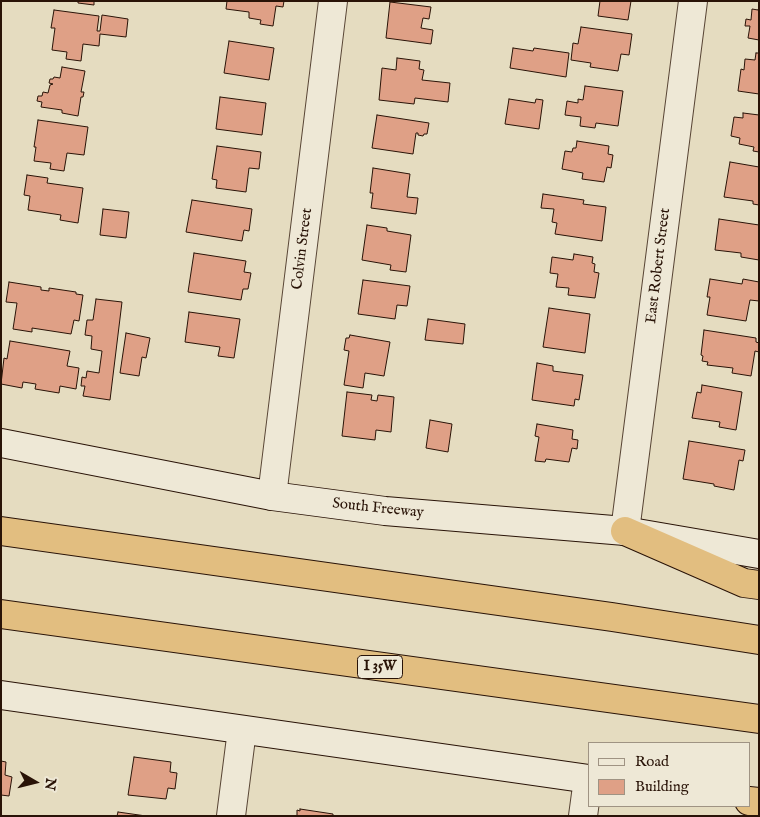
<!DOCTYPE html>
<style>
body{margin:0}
#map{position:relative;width:760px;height:817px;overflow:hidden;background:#e5dcc0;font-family:"IM FELL English",serif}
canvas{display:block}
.frame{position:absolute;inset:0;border:2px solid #291307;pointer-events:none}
.legend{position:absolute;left:588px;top:742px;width:162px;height:65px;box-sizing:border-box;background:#eee8d6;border:1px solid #9f9383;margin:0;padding:6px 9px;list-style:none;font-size:15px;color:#291307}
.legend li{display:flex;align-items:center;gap:10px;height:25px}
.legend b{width:25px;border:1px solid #9f9383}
.north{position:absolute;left:10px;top:757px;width:50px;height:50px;-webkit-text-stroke:4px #eee8d6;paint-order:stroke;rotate:98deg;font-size:14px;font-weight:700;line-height:20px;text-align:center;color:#291307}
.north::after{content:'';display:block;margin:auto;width:18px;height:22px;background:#291307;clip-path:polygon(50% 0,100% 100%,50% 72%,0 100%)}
</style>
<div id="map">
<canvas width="760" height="817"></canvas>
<div class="frame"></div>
<ul class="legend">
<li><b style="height:6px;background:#eee8d6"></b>Road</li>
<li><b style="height:14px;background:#dfa086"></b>Building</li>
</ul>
<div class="north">N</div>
</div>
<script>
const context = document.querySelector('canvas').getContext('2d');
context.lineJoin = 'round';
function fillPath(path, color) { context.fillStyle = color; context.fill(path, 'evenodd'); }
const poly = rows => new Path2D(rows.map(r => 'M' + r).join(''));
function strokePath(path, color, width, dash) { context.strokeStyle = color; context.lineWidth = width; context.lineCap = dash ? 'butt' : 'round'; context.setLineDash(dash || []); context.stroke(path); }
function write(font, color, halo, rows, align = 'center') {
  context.font = font + ' "IM FELL English",serif'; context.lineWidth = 4; context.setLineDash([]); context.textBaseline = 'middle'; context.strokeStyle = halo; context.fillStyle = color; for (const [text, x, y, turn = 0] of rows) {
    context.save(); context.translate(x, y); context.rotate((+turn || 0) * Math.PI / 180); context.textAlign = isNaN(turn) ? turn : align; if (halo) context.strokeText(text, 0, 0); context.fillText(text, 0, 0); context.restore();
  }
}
const building = poly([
 [78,1,94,1,94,5,78,3,78,1],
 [227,1,284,1,283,7,276,6,273,26,260,24,261,20,249,18,249,12,226,9,227,1],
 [600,1,631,1,628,20,598,16,600,1],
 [390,2,431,7,429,19,423,18,421,28,433,30,431,44,386,38,390,2],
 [759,7,759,40,748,38,750,26,745,26,746,19,751,20,752,9,758,10,759,7],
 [54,10,99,16,97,31,100,31,102,15,128,19,126,37,100,34,99,46,83,44,81,61,66,59,67,52,52,50,55,28,51,28,54,10],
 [581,27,632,34,629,55,621,54,618,71,590,67,591,63,571,60,573,43,578,44,581,27],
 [229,41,274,48,269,80,224,73,229,41],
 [513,48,533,51,534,48,569,53,566,77,510,68,513,48],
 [756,53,759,53,759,94,738,91,741,69,744,70,745,59,755,60,756,53],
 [397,58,420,61,419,69,424,70,422,80,450,83,448,102,415,98,414,104,379,100,382,68,396,70,397,58],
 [62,67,85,71,81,92,84,92,83,97,81,97,78,116,62,113,62,110,41,107,42,102,37,101,38,96,42,96,43,92,48,93,50,85,53,84,49,83,50,79,53,79,54,77,60,78,62,67],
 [585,86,623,91,618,126,596,123,595,128,580,126,581,117,565,115,567,101,578,103,578,99,583,100,585,86],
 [220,97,266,103,262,135,216,129,220,97],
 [509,99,535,103,536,99,543,100,539,129,505,124,509,99],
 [743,113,759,115,759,152,753,151,754,147,739,144,740,138,731,136,734,117,743,118,743,113],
 [377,115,429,123,427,134,424,134,423,136,418,135,418,133,416,133,413,154,372,148,377,115],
 [38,120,88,127,84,155,67,153,64,171,50,169,51,163,34,161,36,147,34,147,38,120],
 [577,141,609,146,608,154,613,155,611,168,607,167,604,182,582,179,583,173,562,169,565,151,572,152,573,148,576,148,577,141],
 [217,146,261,152,259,169,249,168,246,192,216,188,217,180,212,179,217,146],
 [730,162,759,167,759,205,753,204,753,201,724,197,730,162],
 [373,168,410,174,407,197,418,198,416,214,371,208,373,193,370,193,373,168],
 [27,175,48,178,47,183,83,188,78,223,60,220,61,215,28,210,30,196,24,195,27,175],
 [543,194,584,200,583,204,606,207,602,241,555,234,557,223,552,222,554,209,541,208,543,194],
 [192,200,252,209,249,231,244,230,242,241,186,232,192,200],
 [103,209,129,212,126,238,100,235,103,209],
 [719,219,759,225,759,260,741,257,741,253,715,250,719,219],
 [367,225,387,228,387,231,411,235,406,272,390,270,391,265,362,260,367,225],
 [194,253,246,261,244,272,251,273,248,289,243,289,241,300,188,292,194,253],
 [574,254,593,257,592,263,595,264,594,272,599,273,595,298,568,295,569,288,556,287,558,274,550,273,552,257,573,260,574,254],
 [710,279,742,284,743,279,759,282,759,301,750,300,746,321,707,315,710,297,707,297,710,279],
 [363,280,410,286,407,306,397,305,395,319,358,314,363,280],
 [9,282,41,287,41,290,49,291,49,288,76,292,76,294,83,295,79,321,74,320,71,334,32,328,32,332,13,329,17,303,6,302,9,282],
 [96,299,122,302,110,400,83,396,85,386,81,386,82,377,86,378,87,371,99,373,102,351,91,349,92,336,85,335,87,320,93,320,96,299],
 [549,308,590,314,585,353,543,347,549,308],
 [189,312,240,319,234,358,218,356,220,347,185,342,189,312],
 [428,319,465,324,463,344,425,340,428,319],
 [704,330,756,338,756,342,759,343,759,352,755,351,751,376,732,373,733,368,707,365,708,362,702,361,703,356,701,355,704,330],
 [126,333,150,338,146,358,142,357,139,376,120,373,126,333],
 [350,335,390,342,384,376,365,373,363,388,344,385,349,351,344,350,346,338,349,338,350,335],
 [10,341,70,351,67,366,79,368,76,389,60,386,59,393,35,389,36,384,23,382,22,388,1,384,4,358,7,359,10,341],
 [537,363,553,366,553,371,583,375,579,400,575,399,574,406,532,400,537,363],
 [702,385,742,392,736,430,719,427,720,422,692,418,697,392,701,393,702,385],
 [347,392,372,395,371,400,377,401,378,395,394,397,391,432,376,430,375,440,342,436,347,392],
 [430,420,452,424,448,452,426,448,430,420],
 [537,424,573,430,572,439,578,440,577,449,572,448,569,462,546,459,545,462,535,461,539,437,535,436,537,424],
 [689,441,745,450,743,461,739,460,734,490,714,486,714,484,683,479,689,441],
 [134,757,171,762,170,772,177,773,175,789,168,788,166,799,128,795,134,757],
 [1,761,6,762,5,775,12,777,9,796,1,795,1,761],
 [300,809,333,814,333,816,297,816,297,810,300,811,300,809],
 [118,812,146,816,117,816,118,812]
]);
fillPath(building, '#dfa086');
strokePath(building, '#291307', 1);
const minor = poly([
 [272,496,333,1],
 [625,531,693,1],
 [231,816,242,730],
 [583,816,588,779]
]);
const secondary = poly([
 [1,443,272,496,385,511,625,531,759,554],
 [1,695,589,779]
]);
const motorway = poly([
 [1,531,612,617,759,640],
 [625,531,744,583,759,585],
 [1,614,759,719],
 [749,801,759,802]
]);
strokePath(minor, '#584535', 30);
strokePath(secondary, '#291307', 30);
strokePath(motorway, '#291307', 30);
strokePath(minor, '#eee8d6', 28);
strokePath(secondary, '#eee8d6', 28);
strokePath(motorway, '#e2be80', 28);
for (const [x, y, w] of [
 [380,667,45]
]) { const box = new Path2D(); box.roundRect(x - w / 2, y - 11.5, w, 23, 4); context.fillStyle = '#eee8d6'; context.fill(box); strokePath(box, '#291307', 1); }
write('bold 14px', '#291307', null, [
 ["I 35W",380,667]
]);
write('15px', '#291307', '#eee8d6', [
 ["Colvin Street",303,249,-83],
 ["East Robert Street",659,266,-83],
 ["South Freeway",378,509,6]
]);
</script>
